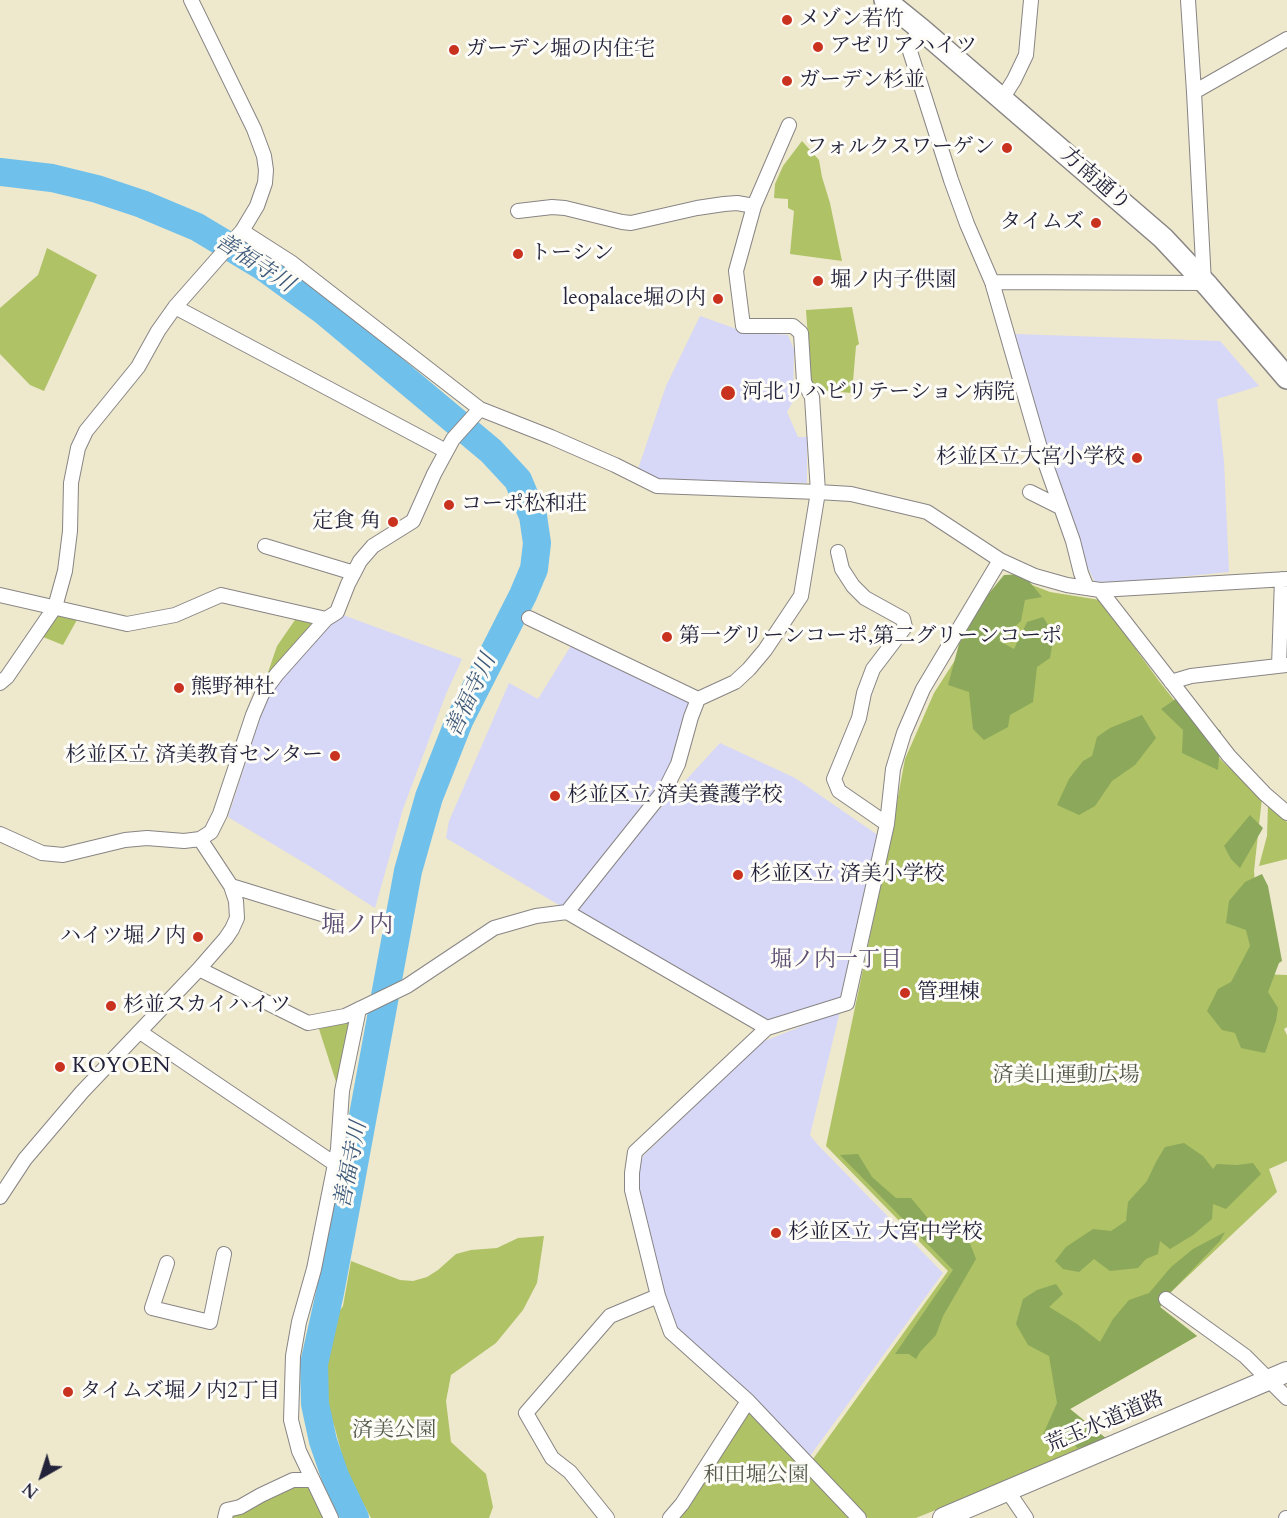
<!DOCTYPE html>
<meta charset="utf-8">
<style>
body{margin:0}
#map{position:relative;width:1287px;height:1518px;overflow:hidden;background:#eee8cd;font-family:Cardo,serif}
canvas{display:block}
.north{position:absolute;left:12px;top:1446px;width:60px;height:60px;-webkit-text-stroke:4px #fdfcf7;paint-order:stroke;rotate:219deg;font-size:16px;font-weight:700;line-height:24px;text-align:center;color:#22223b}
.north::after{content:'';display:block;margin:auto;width:21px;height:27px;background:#22223b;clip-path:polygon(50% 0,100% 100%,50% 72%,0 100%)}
</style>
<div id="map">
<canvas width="1287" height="1518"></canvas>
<div class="north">N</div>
</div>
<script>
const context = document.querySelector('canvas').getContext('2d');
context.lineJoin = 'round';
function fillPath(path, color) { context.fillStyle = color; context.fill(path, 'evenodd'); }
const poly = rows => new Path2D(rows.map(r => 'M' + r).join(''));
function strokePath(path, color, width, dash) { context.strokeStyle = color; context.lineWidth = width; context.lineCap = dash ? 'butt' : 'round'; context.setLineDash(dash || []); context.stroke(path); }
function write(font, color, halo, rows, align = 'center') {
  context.font = font + ' Cardo,"Noto Serif JP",serif'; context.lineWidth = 6; context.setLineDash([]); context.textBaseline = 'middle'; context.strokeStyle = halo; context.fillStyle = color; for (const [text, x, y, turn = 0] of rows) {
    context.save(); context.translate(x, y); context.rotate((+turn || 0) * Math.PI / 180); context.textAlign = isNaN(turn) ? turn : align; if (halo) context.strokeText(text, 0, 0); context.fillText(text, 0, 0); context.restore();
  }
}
fillPath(poly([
 [700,316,745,332,788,335,794,350,793,401,787,412,798,437,807,437,807,483,660,479,638,469,666,386],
 [1014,334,1220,341,1259,386,1217,399,1224,462,1229,572,1138,581,1095,582,1082,556,1048,453],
 [343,615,462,659,446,694,403,809,375,908,316,870,228,817,265,703,284,670,326,629],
 [572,644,691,701,670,770,564,908,446,838,449,821,509,683,538,699],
 [720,743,795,778,882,838,840,998,770,1021,576,912,633,838],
 [840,1011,810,1135,817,1144,943,1273,810,1456,755,1398,674,1328,637,1193,640,1185,640,1167,643,1156,762,1042]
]), '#d7d7f8');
fillPath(poly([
 [802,141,819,160,822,177,830,203,842,261,790,254,794,211,788,208,788,199,774,198,775,184,783,166],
 [47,248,97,275,44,391,30,385,0,354,0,308,38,275],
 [852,307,859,344,856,346,852,393,816,390,811,381,806,310],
 [1009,576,1050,592,1100,600,1159,681,1222,761,1262,798,1254,871,1262,974,1287,975,1287,1027,1284,1029,1287,1035,1287,1161,1269,1169,1277,1192,1170,1293,1160,1307,1197,1336,1070,1409,1108,1440,916,1518,868,1518,813,1459,948,1271,826,1146,889,845,905,759,934,693],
 [60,613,78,618,63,645,43,637],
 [297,617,318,621,264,684,277,646],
 [1268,805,1287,822,1287,859,1259,866,1267,836],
 [351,1020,338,1088,319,1029],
 [544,1236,537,1283,523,1310,496,1343,451,1375,446,1401,451,1442,486,1474,493,1507,489,1518,371,1518,347,1473,334,1425,324,1412,323,1401,322,1376,325,1349,330,1325,343,1306,351,1261,400,1280,413,1281,427,1277,438,1270,456,1254,471,1250,497,1248,518,1238],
 [748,1410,852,1518,677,1518],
 [305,1481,327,1518,232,1518,232,1516,243,1512,262,1499]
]), '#afc266');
fillPath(poly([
 [1023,574,1042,597,1025,600,1021,621,999,641,1014,649,1027,622,1043,617,1054,634,1050,658,1037,667,1033,702,1010,715,1008,727,984,740,973,729,969,692,948,685,959,644,986,597,1004,575],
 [1186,692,1206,721,1221,731,1218,770,1182,753,1183,730,1161,709],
 [1142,715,1156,738,1135,765,1112,781,1095,806,1079,815,1057,805,1069,779,1083,761,1092,756,1097,737,1110,728],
 [1250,815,1263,828,1240,868,1231,859,1224,846],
 [1262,874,1268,886,1282,961,1279,963,1268,992,1278,1008,1276,1021,1265,1053,1241,1048,1235,1033,1222,1030,1207,1011,1218,989,1231,982,1250,946,1246,930,1226,923,1229,901,1245,882],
 [1184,1143,1203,1156,1213,1169,1217,1164,1237,1165,1253,1163,1261,1174,1226,1209,1213,1204,1212,1219,1193,1235,1170,1249,1160,1241,1158,1254,1146,1259,1138,1268,1110,1271,1094,1259,1079,1272,1063,1269,1055,1261,1066,1247,1093,1229,1111,1231,1126,1221,1128,1202,1147,1181,1156,1162,1165,1147],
 [858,1154,872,1177,896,1198,911,1198,935,1227,969,1241,976,1259,943,1316,936,1335,920,1352,916,1359,909,1354,895,1354,953,1270,840,1155],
 [1225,1232,1220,1241,1170,1293,1160,1307,1197,1336,1070,1409,1108,1440,1077,1448,1073,1441,1052,1450,1042,1437,1057,1403,1049,1356,1028,1345,1016,1324,1023,1299,1037,1290,1056,1284,1063,1294,1049,1307,1077,1324,1100,1342,1113,1319,1129,1300,1149,1293,1171,1267,1193,1249]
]), '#8ba85b');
strokePath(poly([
 [0,172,52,178,97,189,142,204,197,227,262,266,325,312,491,451,518,480,533,516,537,543,534,569,523,595,459,721,429,797,408,871,350,1186,330,1293,314,1364,315,1404,323,1441,335,1476,355,1518]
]), '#6fc0eb', 28);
const minor = poly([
 [922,30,908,45,951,180,967,224,992,282,1040,448,1073,541,1081,573,1087,588],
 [1194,92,1287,39],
 [1002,99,1014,80,1026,55,1031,0],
 [518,211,552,207,565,208,622,222,631,223,697,208,724,204,737,203,754,206],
 [242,231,292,263,480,409,551,437,615,465,657,486,818,492,851,494,927,512,1000,560,1035,576,1067,585,1087,588,1100,590,1287,579],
 [992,282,1204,283,1194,92,1188,0],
 [175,307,446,451],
 [1030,492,1060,507],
 [265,546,354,573],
 [838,552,842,569,853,586,865,598,903,619,905,627,873,669,864,693,859,718,834,779,839,791,887,824],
 [1100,590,1229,756,1265,794,1287,813],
 [0,595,127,624,175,615,221,595,326,619],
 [529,618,698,699],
 [1279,666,1282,579],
 [1171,682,1191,676,1287,665],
 [0,683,7,677,55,607,65,571,70,531,71,483,78,448,86,431,138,367,158,331,175,307,242,231,257,206,265,183,266,170,264,156,254,129,191,0],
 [0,834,42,853,63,855,125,840,147,838,184,841,200,839,211,832,220,814,253,715,262,694,277,674,326,619,337,612,348,584,360,561,373,546,413,521,434,474,453,439,480,409],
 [231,886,335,918],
 [567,912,666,788,678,764,691,717,698,699,735,682,749,669,765,650,801,596,818,492,812,397,804,382,801,333,793,326,743,326,736,271,754,206,789,125],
 [199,969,308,1023,345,1016,407,986,494,928,536,916,567,912,767,1028],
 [140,1032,335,1164],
 [0,1197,25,1159,82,1092,199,969,226,938,232,929,237,918,236,901,231,886,200,839],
 [167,1263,152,1308,210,1322,224,1254],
 [1166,1299,1245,1356,1287,1398],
 [1007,1490,1026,1518],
 [225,1518,227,1510,240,1507,261,1495,293,1480,312,1480],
 [331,1518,299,1451,291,1420,293,1356,299,1322,314,1269,338,1149,342,1091,359,1009],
 [607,1518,570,1472,552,1458,526,1413,610,1316,658,1296],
 [670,1518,682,1504,748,1401],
 [859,1518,748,1401,671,1332,658,1296,632,1190,632,1173,635,1152,767,1028,847,1003,887,824,893,769,904,733,923,689,1000,560],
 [1286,1518,1287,1518]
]);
const secondary = poly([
 [943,1518,1287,1372]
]);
const primary = poly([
 [885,0,922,30,1163,238,1208,286,1287,378]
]);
strokePath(minor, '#888584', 16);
strokePath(secondary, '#888584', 22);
strokePath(primary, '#888584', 24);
strokePath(minor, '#fff', 14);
strokePath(secondary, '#fff', 20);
strokePath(primary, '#fff', 21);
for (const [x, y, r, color] of [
 [787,20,6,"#c8321e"],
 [818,47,6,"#c8321e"],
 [454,50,6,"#c8321e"],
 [787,81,6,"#c8321e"],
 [1007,148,6,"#c8321e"],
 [1096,223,6,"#c8321e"],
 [518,254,6,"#c8321e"],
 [818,281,6,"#c8321e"],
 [718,299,6,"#c8321e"],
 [728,393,8,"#c8321e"],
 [1137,458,6,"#c8321e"],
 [449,505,6,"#c8321e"],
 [393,522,6,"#c8321e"],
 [667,637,6,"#c8321e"],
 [179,688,6,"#c8321e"],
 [335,756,6,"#c8321e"],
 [555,796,6,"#c8321e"],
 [738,875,6,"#c8321e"],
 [198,937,6,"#c8321e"],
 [905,993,6,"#c8321e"],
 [111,1006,6,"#c8321e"],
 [60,1067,6,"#c8321e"],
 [776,1233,6,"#c8321e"],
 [68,1392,6,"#c8321e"]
]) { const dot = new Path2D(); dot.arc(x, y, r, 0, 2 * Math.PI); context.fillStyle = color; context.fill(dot); strokePath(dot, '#fdfcf7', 2); }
write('21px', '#22223b', '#fdfcf7', [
 ["メゾン若竹",799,20],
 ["アゼリアハイツ",830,47],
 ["ガーデン堀の内住宅",466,50],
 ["ガーデン杉並",799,81],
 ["フォルクスワーゲン",995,148,"right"],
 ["タイムズ",1084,223,"right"],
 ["トーシン",530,254],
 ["堀ノ内子供園",830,281],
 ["leopalace堀の内",706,299,"right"],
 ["河北リハビリテーション病院",742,393],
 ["杉並区立大宮小学校",1125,458,"right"],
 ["コーポ松和荘",461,505],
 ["定食 角",381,522,"right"],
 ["第一グリーンコーポ,第二グリーンコーポ",679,637],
 ["熊野神社",191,688],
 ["杉並区立 済美教育センター",323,756,"right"],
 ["杉並区立 済美養護学校",567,796],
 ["杉並区立 済美小学校",750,875],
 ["ハイツ堀ノ内",186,937,"right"],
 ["管理棟",917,993],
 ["杉並スカイハイツ",123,1006],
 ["KOYOEN",72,1067],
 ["杉並区立 大宮中学校",788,1233],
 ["タイムズ堀ノ内2丁目",80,1392]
], 'left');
write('21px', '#22223b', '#fdfcf7', [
 ["方南通り",1095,180,41],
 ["荒玉水道道路",1105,1423,-23]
]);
write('21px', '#535a4a', '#fdfcf7', [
 ["済美山運動広場",1066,1076],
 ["済美公園",394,1431],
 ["和田堀公園",756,1476]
]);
write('italic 22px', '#3d5979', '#fdfcf7', [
 ["善福寺川",254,264,33],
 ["善福寺川",472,696,-65],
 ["善福寺川",352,1165,-79]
]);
write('22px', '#5b4d71', '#fdfcf7', [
 ["堀ノ内一丁目",836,961]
]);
write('24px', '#5b4d71', '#fdfcf7', [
 ["堀ノ内",357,926]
]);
</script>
